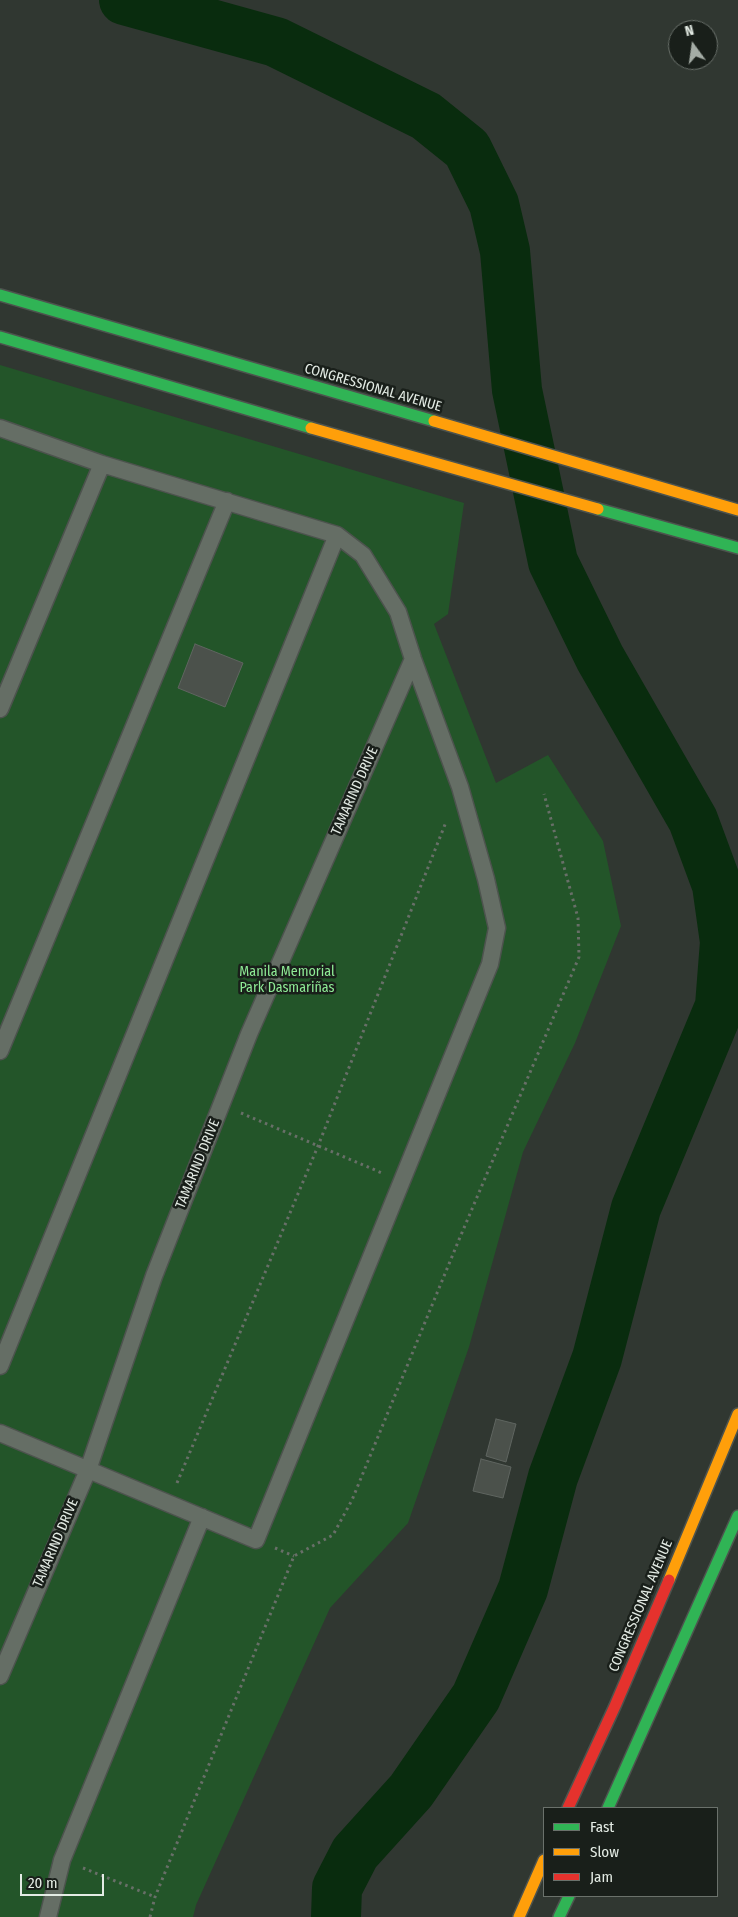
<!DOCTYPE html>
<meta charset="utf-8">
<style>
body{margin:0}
#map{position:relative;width:738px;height:1917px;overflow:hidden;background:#303731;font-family:"Fira Sans Condensed",sans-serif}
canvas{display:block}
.legend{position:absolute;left:543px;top:1807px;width:175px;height:90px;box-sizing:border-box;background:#191f1a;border:1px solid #6a716b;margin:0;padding:6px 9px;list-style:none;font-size:15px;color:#e3ebe4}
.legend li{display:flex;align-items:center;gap:10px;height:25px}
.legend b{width:25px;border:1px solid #6a716b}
.north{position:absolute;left:668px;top:20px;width:50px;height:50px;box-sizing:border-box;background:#191f1a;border:1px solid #6a716b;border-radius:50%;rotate:346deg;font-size:14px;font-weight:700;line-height:20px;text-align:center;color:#e3ebe4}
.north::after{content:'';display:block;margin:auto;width:18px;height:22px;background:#a4aca5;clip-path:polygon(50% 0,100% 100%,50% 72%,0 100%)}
.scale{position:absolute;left:20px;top:1874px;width:84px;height:22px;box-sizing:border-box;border:2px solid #e3ebe4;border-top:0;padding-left:6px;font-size:15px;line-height:18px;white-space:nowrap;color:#e3ebe4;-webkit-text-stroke:4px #191f1a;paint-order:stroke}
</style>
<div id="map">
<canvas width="738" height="1917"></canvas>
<ul class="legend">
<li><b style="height:6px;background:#30b455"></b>Fast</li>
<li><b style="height:6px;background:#ff9f0a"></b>Slow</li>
<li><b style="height:6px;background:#e5322d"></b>Jam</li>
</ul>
<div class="north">N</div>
<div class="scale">20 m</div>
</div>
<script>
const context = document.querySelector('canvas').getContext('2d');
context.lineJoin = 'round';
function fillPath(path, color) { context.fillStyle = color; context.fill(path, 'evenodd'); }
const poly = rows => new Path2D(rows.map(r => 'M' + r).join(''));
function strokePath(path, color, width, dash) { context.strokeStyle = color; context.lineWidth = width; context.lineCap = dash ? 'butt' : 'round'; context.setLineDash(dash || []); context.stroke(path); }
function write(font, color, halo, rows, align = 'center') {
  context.font = font + ' "Fira Sans Condensed",sans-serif'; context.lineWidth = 5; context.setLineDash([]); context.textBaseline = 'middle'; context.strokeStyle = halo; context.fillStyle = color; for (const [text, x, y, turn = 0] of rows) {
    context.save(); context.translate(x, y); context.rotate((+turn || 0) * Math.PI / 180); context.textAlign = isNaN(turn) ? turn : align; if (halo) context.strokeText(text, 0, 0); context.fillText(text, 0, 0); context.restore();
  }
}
fillPath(poly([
 [0,365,464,503,448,614,434,624,496,783,548,755,603,841,621,926,575,1043,523,1152,469,1347,408,1523,330,1608,196,1905,193,1917,0,1917]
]), '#235529');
strokePath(poly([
 [124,0,276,42,426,116,467,149,494,204,505,251,517,390,553,562,600,658,693,820,717,885,725,942,720,1006,636,1208,597,1358,553,1477,523,1589,476,1697,411,1791,355,1853,337,1888,336,1917]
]), '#092c0e', 50);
const building = poly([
 [195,644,243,663,225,707,178,688,195,644],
 [496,1419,516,1424,506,1462,486,1456,496,1419],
 [481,1459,511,1467,503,1498,473,1491,481,1459]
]);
fillPath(building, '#4b514b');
strokePath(building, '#5f6560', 1);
const lane = poly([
 [0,428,102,464,337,535,363,555,398,612,413,659,460,787,486,879,497,928,490,964,256,1540,0,1433],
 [0,709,102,464],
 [0,1051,227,501],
 [0,1366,337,535],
 [0,1676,88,1470,154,1276,249,1034,413,659],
 [48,1917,62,1860,202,1517]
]);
const fast = poly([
 [0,295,434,421],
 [0,337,311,428],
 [598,509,738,548],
 [608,1808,738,1516],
 [559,1917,569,1896]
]);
const slow = poly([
 [434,421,738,510],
 [311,428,598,509],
 [669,1580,738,1414],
 [519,1917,544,1860]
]);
const jam = poly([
 [568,1808,615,1706,669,1580]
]);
strokePath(lane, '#4d534e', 19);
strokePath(fast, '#4d534e', 14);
strokePath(slow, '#4d534e', 14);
strokePath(jam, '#4d534e', 14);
strokePath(poly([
 [241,1113,382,1173],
 [177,1483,318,1146,446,822],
 [275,1548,294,1556],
 [83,1868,155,1897],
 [150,1917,155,1897,294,1556,333,1535,352,1500,458,1242,579,957,578,918,544,794]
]), '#686f68', 3, [2.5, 4]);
strokePath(lane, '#656e65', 16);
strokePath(fast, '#30b455', 11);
strokePath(slow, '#ff9f0a', 11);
strokePath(jam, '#e5322d', 11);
write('14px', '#e3ebe4', '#191f1a', [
 ["CONGRESSIONAL AVENUE",373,388,16],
 ["TAMARIND DRIVE",355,791,-66],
 ["TAMARIND DRIVE",198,1164,-68],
 ["TAMARIND DRIVE",56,1543,-67],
 ["CONGRESSIONAL AVENUE",641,1606,-67]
]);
write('14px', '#8feb96', '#191f1a', [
 ["Manila Memorial",287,972],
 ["Park Dasmariñas",287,988]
]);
</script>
